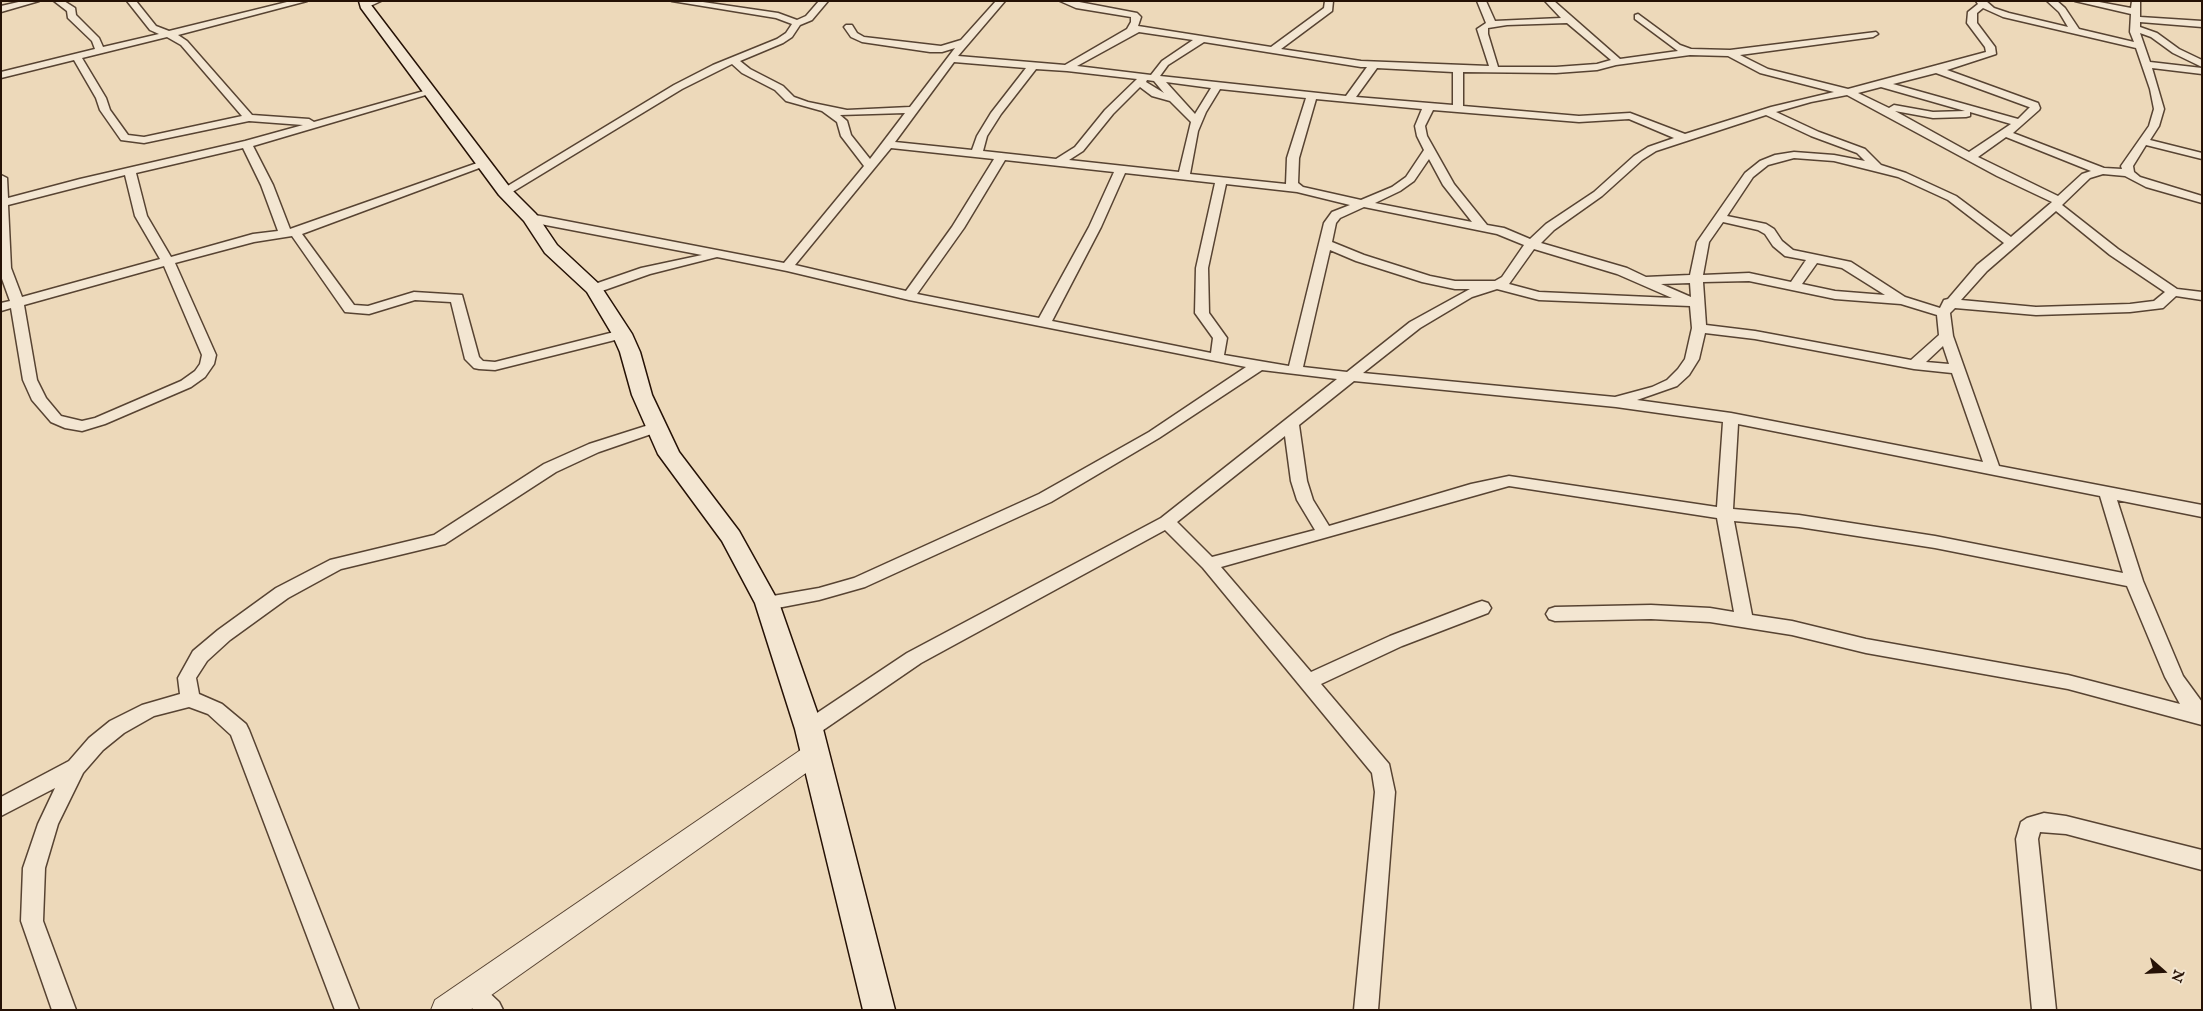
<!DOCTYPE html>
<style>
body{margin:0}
#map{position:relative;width:2203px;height:1011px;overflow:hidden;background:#edd9ba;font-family:"IM FELL English",serif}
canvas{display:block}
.frame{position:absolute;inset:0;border:2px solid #251105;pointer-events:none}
.north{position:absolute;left:2138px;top:946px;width:50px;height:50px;-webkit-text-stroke:4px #f3e6d2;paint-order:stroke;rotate:109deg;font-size:14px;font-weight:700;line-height:20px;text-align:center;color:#251105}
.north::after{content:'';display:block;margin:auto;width:18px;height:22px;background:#251105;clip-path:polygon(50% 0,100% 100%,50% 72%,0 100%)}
</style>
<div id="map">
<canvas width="2203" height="1011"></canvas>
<div class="frame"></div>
<div class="north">N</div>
</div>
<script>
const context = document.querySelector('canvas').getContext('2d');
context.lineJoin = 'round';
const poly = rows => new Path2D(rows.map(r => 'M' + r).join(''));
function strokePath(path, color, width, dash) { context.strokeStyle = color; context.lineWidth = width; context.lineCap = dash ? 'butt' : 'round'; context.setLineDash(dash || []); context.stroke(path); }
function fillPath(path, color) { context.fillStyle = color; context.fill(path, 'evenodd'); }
const minor = poly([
 [23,1,39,1,1,12,1,6,23,1],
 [54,1,64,1,75,8,76,15,99,38,103,47,159,34,150,30,127,1,136,1,156,26,169,31,291,1,307,1,178,35,187,41,252,115,309,119,314,122,431,89,436,92,253,146,273,185,290,229,480,162,484,161,490,164,302,234,354,305,368,306,414,292,462,295,479,357,483,361,495,362,622,330,629,334,627,337,495,370,479,369,474,368,465,359,451,302,415,300,369,314,345,312,292,236,254,242,175,263,216,355,214,364,205,377,191,387,105,424,82,431,65,428,51,422,32,400,23,380,11,308,1,311,1,303,10,301,1,276,1,175,7,178,8,198,80,179,245,141,303,125,249,121,144,143,121,140,100,110,96,98,74,60,1,78,1,72,95,49,92,41,68,18,67,11,54,1],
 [167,37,181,45,242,116,144,137,128,135,110,110,106,98,82,58,167,37],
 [243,148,261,185,278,231,253,234,171,257,147,216,136,173,243,148],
 [125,175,135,216,160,259,22,297,11,268,8,205,125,175],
 [164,266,202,355,200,364,195,371,181,381,95,418,82,421,61,416,46,398,37,380,24,305,164,266],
 [367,1,381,1,368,7,362,7,362,3,367,1],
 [672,1,696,1,778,13,797,20,806,16,819,1,828,1,812,20,800,25,792,37,783,43,740,61,750,69,783,86,794,97,808,102,847,110,910,107,955,48,942,52,930,52,862,42,851,37,844,27,846,25,852,25,857,33,864,37,941,46,961,40,996,1,1005,1,958,56,1065,65,1127,29,1131,22,1131,17,1076,8,1060,1,1074,1,1137,13,1141,17,1138,26,1271,47,1324,8,1325,1,1333,1,1332,11,1281,49,1361,61,1489,66,1477,29,1486,23,1477,1,1486,1,1495,21,1561,18,1545,1,1554,1,1620,59,1678,51,1635,19,1635,15,1638,14,1680,45,1691,49,1730,50,1876,32,1878,34,1873,37,1740,55,1768,69,1848,89,1986,52,1985,47,1967,23,1968,12,1978,4,1976,1,1986,1,1994,8,2009,13,2068,27,2059,12,2047,1,2057,1,2065,8,2079,29,2134,42,2130,32,2131,14,2075,1,2094,1,2131,8,2132,1,2140,1,2140,17,2202,21,2202,27,2140,22,2140,27,2157,33,2179,49,2202,60,2202,67,2173,53,2151,37,2140,33,2150,62,2202,68,2202,74,2152,68,2164,109,2159,126,2150,140,2202,153,2202,159,2146,145,2133,166,2134,172,2140,177,2202,196,2202,203,2146,187,2125,176,2103,174,2090,178,2062,205,2118,249,2177,289,2202,292,2202,300,2176,296,2163,308,2130,312,2036,315,1955,308,1950,313,1953,336,1999,466,2202,505,2202,517,2117,500,2143,581,2183,676,2202,702,2202,725,2068,689,1866,653,1792,635,1710,622,1651,619,1555,621,1549,619,1546,614,1549,609,1555,607,1651,605,1710,608,1734,612,1717,518,1509,486,1221,567,1311,672,1390,636,1476,603,1482,601,1488,603,1491,608,1488,613,1402,646,1321,684,1389,764,1395,792,1378,1010,1354,1010,1375,792,1372,773,1203,568,1165,530,921,663,816,735,809,737,802,735,799,729,802,723,907,653,1161,518,1337,379,1262,370,1159,438,1051,502,865,587,819,600,767,610,761,608,758,603,761,598,819,588,854,578,1039,494,1149,432,1246,367,909,300,787,271,717,257,650,274,599,292,589,292,587,289,589,286,641,268,702,255,530,222,524,218,526,215,530,214,784,263,864,166,841,136,837,122,822,111,786,101,775,90,742,73,732,64,682,89,509,194,501,194,501,190,674,85,713,65,777,39,786,33,792,24,776,18,672,1],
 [1983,8,2003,17,2136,48,2150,89,2154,109,2149,126,2121,166,2122,169,2104,168,2013,133,2039,110,2040,108,2038,103,1947,70,1996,54,1995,47,1977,23,1977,13,1983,8],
 [1567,23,1611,60,1597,64,1556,67,1498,67,1488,34,1488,28,1507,25,1567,23],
 [1139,32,1193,40,1162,61,1151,75,1077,66,1139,32],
 [1204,42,1361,67,1367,67,1346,96,1160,76,1168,65,1204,42],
 [1690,55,1728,56,1760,73,1834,92,1771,107,1685,134,1630,113,1579,116,1463,106,1463,72,1556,73,1597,70,1616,65,1690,55],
 [954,62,1026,68,991,113,977,136,972,150,895,142,954,62],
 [1377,68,1453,72,1453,105,1356,97,1377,68],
 [1036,69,1067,71,1137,79,1105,110,1075,147,1056,159,983,151,987,136,1001,114,1036,69],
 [1936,73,2029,107,2030,107,2018,119,1893,84,1936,73],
 [1147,80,1154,81,1164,93,1146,82,1147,80],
 [1166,82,1211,88,1195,114,1166,82],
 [1140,87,1152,96,1170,101,1191,122,1179,172,1069,160,1083,151,1113,114,1140,87],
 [1881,87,1965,111,1933,112,1894,105,1889,108,1858,93,1881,87],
 [1220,89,1306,98,1287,158,1286,184,1190,174,1198,131,1206,112,1220,89],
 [1847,95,1997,176,2052,202,2011,237,1956,196,1906,173,1881,165,1865,149,1819,132,1776,112,1811,102,1847,95],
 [1316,99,1422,109,1415,126,1417,136,1424,150,1406,177,1392,187,1361,200,1303,187,1298,183,1299,158,1316,99],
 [1433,110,1579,122,1629,119,1674,138,1648,147,1634,156,1594,192,1546,224,1530,239,1504,228,1487,225,1454,184,1427,136,1425,126,1433,110],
 [1895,111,1933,118,1966,117,1970,116,1970,112,2011,124,1969,152,1895,111],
 [905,113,870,159,851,135,847,121,840,115,905,113],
 [1766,115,1811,136,1857,153,1865,161,1834,155,1794,152,1775,155,1760,161,1745,173,1697,242,1690,275,1646,277,1627,268,1541,243,1554,230,1602,196,1642,160,1656,151,1766,115],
 [2006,137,2091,171,2082,174,2058,196,1978,157,2006,137],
 [891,148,994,159,952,227,906,291,795,265,891,148],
 [1794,158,1834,161,1898,177,1948,200,2004,243,1977,265,1948,299,1944,300,1940,308,1905,297,1851,262,1793,250,1782,241,1774,229,1766,224,1727,216,1753,177,1768,165,1794,158],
 [1429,159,1443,185,1472,222,1375,203,1400,191,1414,181,1429,159],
 [1005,160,1114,172,1089,227,1039,318,917,294,964,228,1005,160],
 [1125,173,1215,183,1196,268,1195,313,1213,338,1211,353,1052,321,1101,227,1125,173],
 [1226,184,1297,192,1350,205,1332,212,1324,223,1289,366,1224,355,1227,338,1209,313,1208,268,1226,184],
 [1364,207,1497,234,1524,245,1502,277,1495,281,1455,281,1430,276,1364,255,1332,242,1336,223,1340,218,1364,207],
 [2056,211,2110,255,2165,292,2154,301,2130,304,2036,307,1961,300,1987,271,2056,211],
 [1723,222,1758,230,1765,234,1773,246,1785,256,1806,260,1791,282,1749,273,1703,275,1709,242,1723,222],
 [1534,249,1617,274,1672,298,1539,292,1509,284,1534,249],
 [1330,250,1356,261,1422,282,1455,289,1470,289,1410,322,1347,372,1303,367,1330,250],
 [1817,263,1842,268,1885,295,1835,291,1802,284,1817,263],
 [1749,281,1835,299,1901,304,1937,315,1939,335,1911,360,1755,331,1706,325,1703,282,1749,281],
 [1690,283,1691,297,1661,284,1690,283],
 [1497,289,1539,300,1690,306,1692,328,1685,359,1678,369,1667,380,1652,387,1615,397,1363,373,1420,328,1472,297,1497,289],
 [1705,333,1755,339,1914,369,1952,373,1983,462,1731,413,1637,400,1677,386,1689,375,1699,359,1705,333],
 [1943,346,1949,364,1926,362,1943,346],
 [1354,381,1616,407,1723,422,1717,507,1509,476,1471,484,1329,526,1313,500,1307,481,1299,425,1354,381],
 [1738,424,2100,496,2123,573,1935,536,1799,515,1733,509,1738,424],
 [1285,436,1291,481,1297,500,1315,530,1212,557,1177,522,1285,436],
 [1734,521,1799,527,1935,548,2127,586,2165,677,2180,704,2068,675,1866,639,1792,621,1752,615,1734,521],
 [655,423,660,425,663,428,660,431,599,452,556,472,445,544,341,569,288,598,230,640,207,661,196,678,199,694,222,704,246,724,249,730,359,1010,335,1010,231,735,208,714,189,707,154,716,124,733,103,750,83,773,58,824,45,868,43,921,76,1010,52,1010,21,921,23,868,38,824,55,788,1,816,1,797,69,761,89,738,110,721,142,705,180,694,178,678,193,651,218,630,276,588,330,560,434,535,544,464,589,444,655,423],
 [2044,813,2066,816,2202,850,2202,870,2066,834,2040,832,2038,839,2056,1010,2032,1010,2016,839,2021,822,2027,818,2044,813],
 [472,981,480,984,499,1002,503,1010,474,1010,464,1000,460,992,464,984,472,981]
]);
const tertiary = poly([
 [814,744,823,747,826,754,823,761,470,1010,431,1010,435,1000,805,747,814,744]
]);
const secondary = poly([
 [359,1,371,1,371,5,511,189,536,214,557,245,600,285,632,334,640,352,652,395,679,452,739,531,779,603,823,729,895,1010,863,1010,795,729,755,603,722,541,658,454,632,395,620,352,612,334,587,292,545,253,524,221,499,195,361,8,359,1]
]);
strokePath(minor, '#574332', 3);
strokePath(tertiary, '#574332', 2);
strokePath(secondary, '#251105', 3);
fillPath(minor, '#f3e6d2');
fillPath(tertiary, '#f3e6d2');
fillPath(secondary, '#f3e6d2');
</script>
